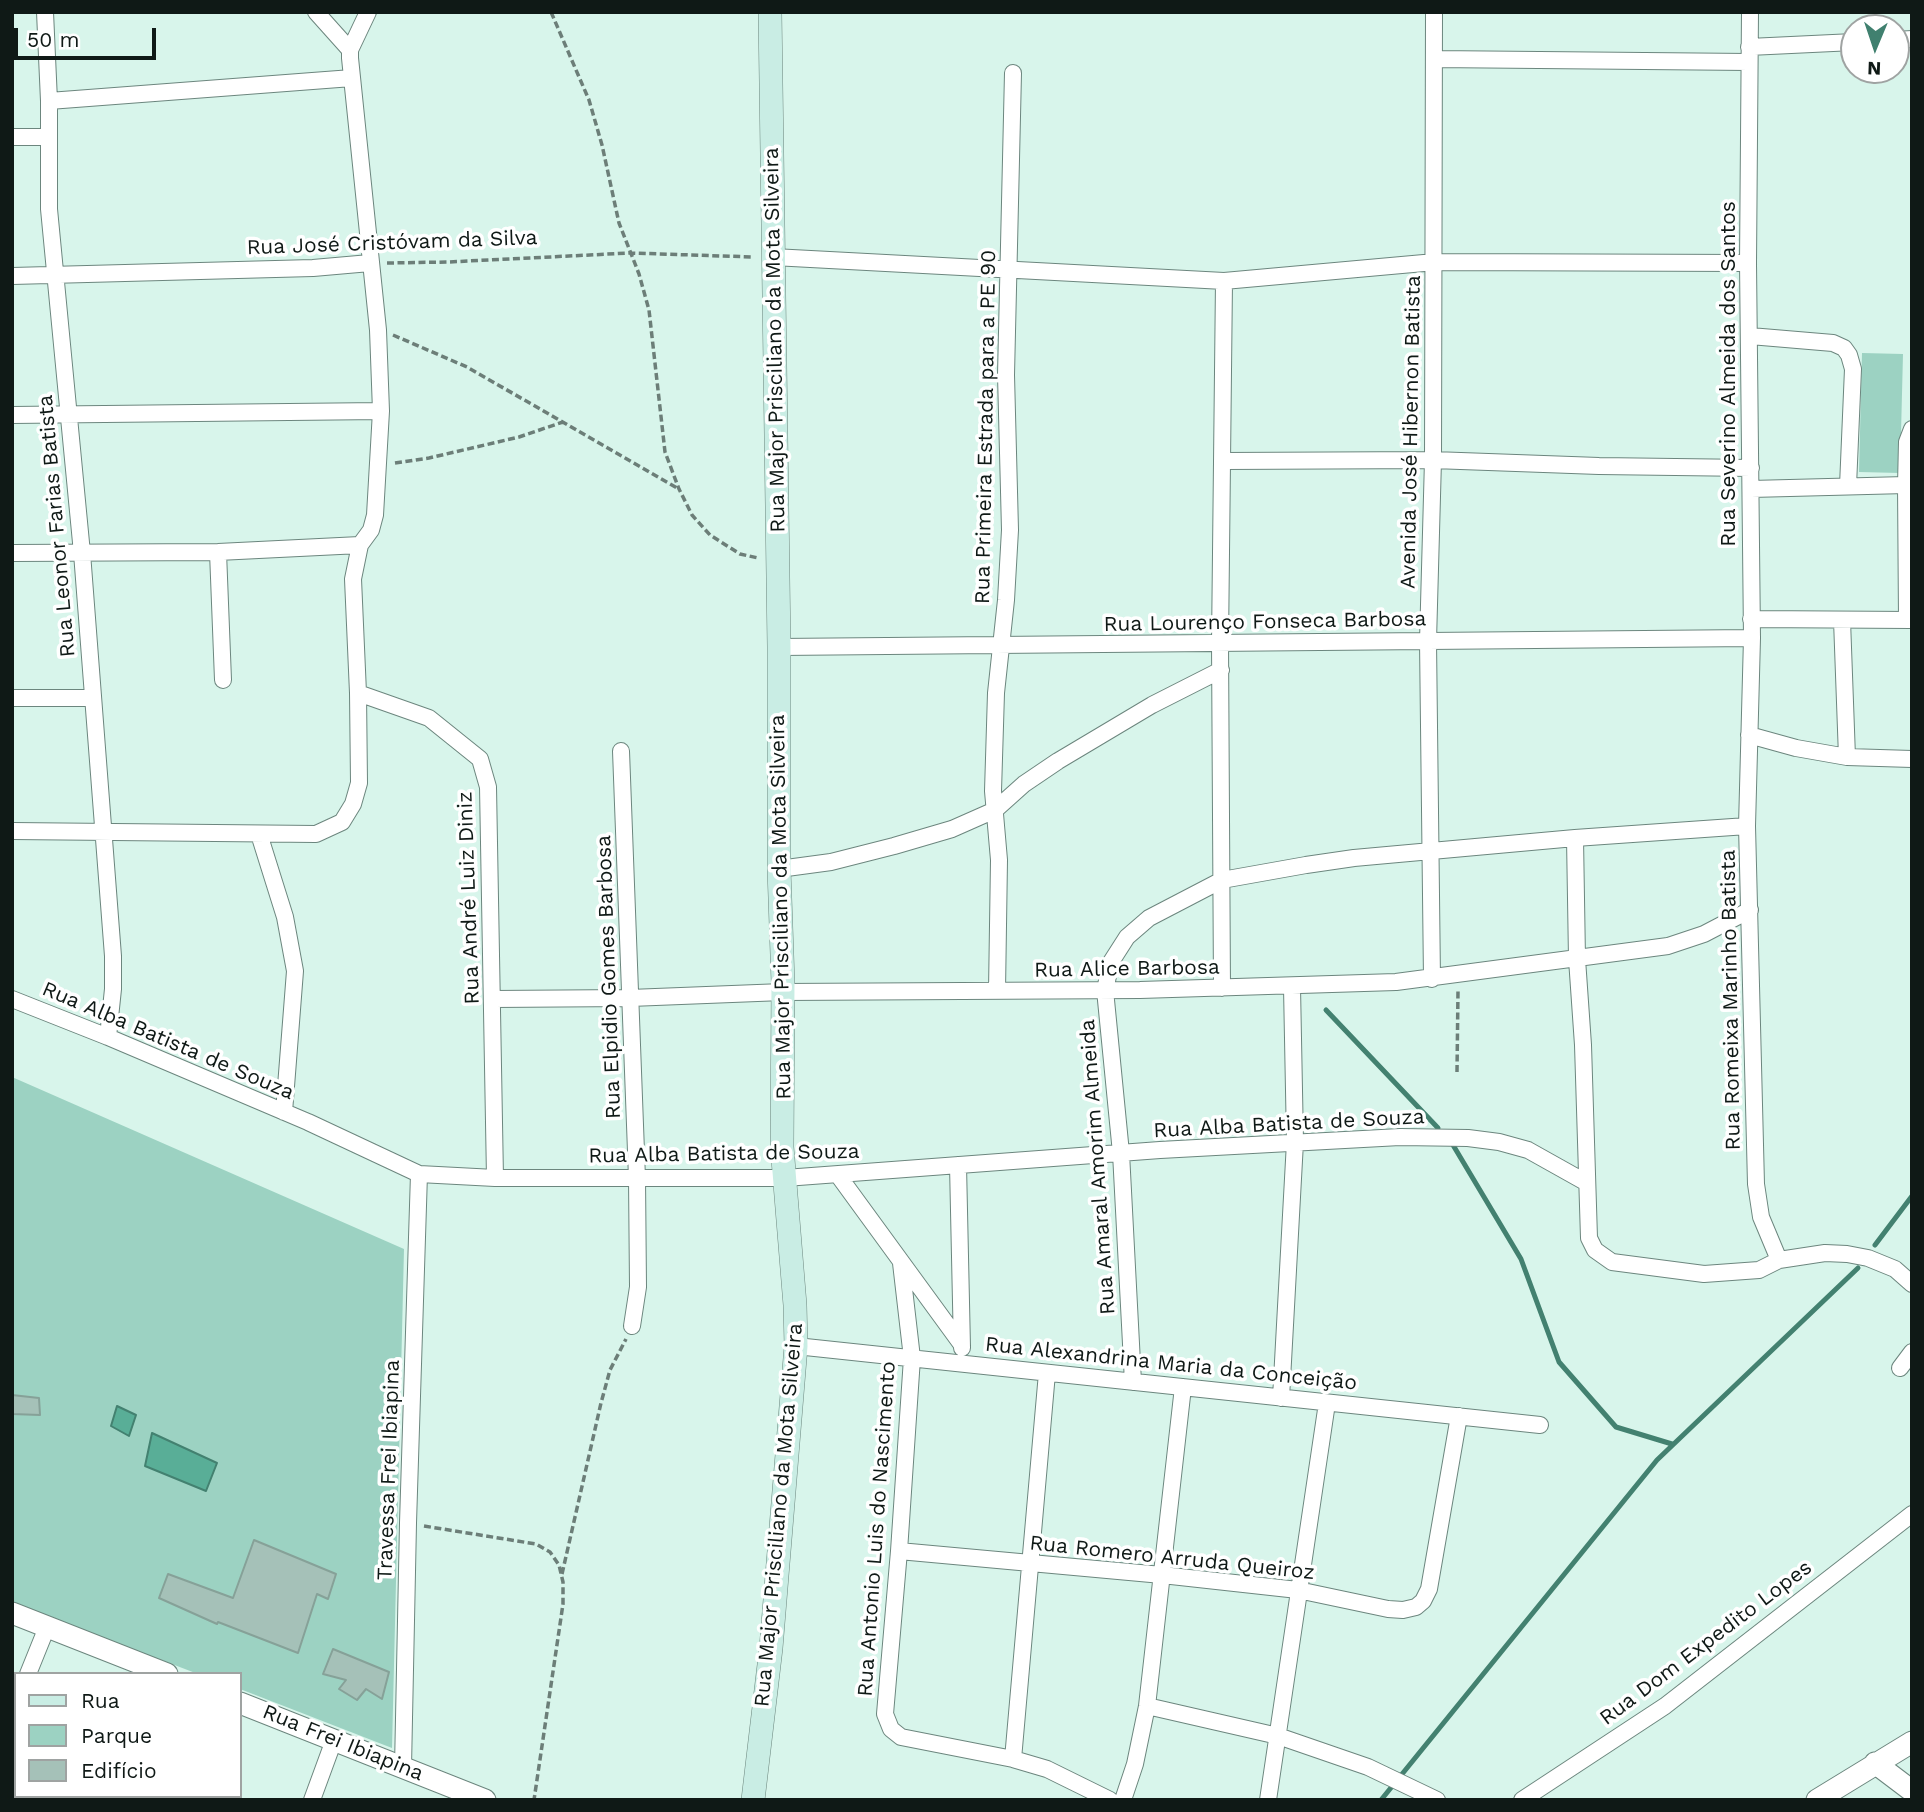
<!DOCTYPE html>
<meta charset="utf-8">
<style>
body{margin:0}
#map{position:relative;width:1924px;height:1812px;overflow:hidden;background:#d8f5eb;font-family:"Work Sans",sans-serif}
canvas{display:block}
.frame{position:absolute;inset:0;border:14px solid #0f1916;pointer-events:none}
.legend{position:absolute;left:14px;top:1672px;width:228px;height:126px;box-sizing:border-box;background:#fff;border:2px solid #9fa3a2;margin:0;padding:9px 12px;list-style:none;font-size:21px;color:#0f1916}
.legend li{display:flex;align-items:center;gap:14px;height:35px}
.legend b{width:35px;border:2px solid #9fa3a2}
.north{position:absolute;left:1840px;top:14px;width:70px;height:70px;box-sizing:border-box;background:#fff;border:2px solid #9fa3a2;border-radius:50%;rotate:182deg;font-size:19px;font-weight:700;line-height:28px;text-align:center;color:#0f1916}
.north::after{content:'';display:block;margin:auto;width:24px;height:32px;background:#40806f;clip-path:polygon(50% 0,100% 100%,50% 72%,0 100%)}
.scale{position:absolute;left:14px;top:28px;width:142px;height:32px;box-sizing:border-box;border:4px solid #0f1916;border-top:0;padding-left:9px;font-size:21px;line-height:24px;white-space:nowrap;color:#0f1916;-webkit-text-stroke:5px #fff;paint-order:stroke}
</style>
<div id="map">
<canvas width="1924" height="1812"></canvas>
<div class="frame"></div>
<ul class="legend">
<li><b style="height:9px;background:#c9ede4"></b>Rua</li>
<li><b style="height:19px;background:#9cd2c2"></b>Parque</li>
<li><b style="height:19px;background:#a5c1b8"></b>Edifício</li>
</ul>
<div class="north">N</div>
<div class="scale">50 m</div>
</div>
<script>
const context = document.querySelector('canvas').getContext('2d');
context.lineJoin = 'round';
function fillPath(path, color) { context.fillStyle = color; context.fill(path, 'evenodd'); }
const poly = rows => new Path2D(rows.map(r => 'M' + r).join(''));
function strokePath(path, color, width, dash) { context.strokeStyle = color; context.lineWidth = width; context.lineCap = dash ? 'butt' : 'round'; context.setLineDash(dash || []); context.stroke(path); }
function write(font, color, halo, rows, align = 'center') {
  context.font = font + ' "Work Sans",sans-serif'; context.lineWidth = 7; context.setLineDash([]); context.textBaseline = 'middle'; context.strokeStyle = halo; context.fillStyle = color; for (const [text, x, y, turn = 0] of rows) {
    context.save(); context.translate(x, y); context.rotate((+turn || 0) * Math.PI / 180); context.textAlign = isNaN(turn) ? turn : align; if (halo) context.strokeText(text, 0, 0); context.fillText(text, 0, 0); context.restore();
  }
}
fillPath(poly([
 [1862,353,1903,354,1900,473,1859,472],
 [12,1077,404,1249,392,1748,240,1689,240,1674,198,1674,12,1603]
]), '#9cd2c2');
const water = poly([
 [117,1406,136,1415,129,1436,111,1426,117,1406],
 [152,1433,217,1463,206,1491,145,1466,152,1433]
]);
fillPath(water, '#59ae97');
strokePath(water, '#438170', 2);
strokePath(poly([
 [1326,1010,1438,1128],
 [1453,1145,1521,1259,1559,1362,1616,1427,1672,1444],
 [1875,1245,1912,1196],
 [1381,1800,1657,1460,1858,1268]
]), '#438170', 5);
const building = poly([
 [12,1395,39,1398,40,1415,12,1414,12,1395],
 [254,1540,336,1574,328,1599,317,1594,298,1653,218,1622,217,1624,159,1598,168,1574,233,1598,254,1540],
 [333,1649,389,1672,382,1699,366,1689,357,1700,339,1689,346,1680,323,1674,333,1649]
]);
fillPath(building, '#a5c1b8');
strokePath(building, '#86a198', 2);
const minor = poly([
 [45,12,49,101,49,209,82,553,113,956,113,989,108,1037],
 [316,12,350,50],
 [1750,12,1748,263,1752,638,1747,826,1756,1184,1761,1217,1779,1260],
 [1896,40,1912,39],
 [1749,47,1854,42],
 [1434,59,1749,62],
 [49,101,352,78],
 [12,137,49,137],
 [773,257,1224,281,1435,262,1748,263],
 [12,276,313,268,370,263],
 [1750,336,1833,343,1844,348,1849,355,1853,369,1848,486],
 [12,415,381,411],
 [1224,461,1433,460,1599,466,1751,468],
 [1751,489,1906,485],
 [218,552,223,680],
 [12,553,218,552,360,545],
 [1751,619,1912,620],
 [1842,620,1847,757],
 [1907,620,1906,485,1907,442,1912,429],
 [779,647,1752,638],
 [358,693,429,718,480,759,488,787,495,1178],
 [12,698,93,698],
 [1749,735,1796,748,1847,757,1912,759],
 [621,751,637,1178,638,1287,632,1326],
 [12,831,316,834,342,822,353,804,359,783,358,693,353,579,360,545,371,530,375,515,381,411,378,330,350,58,350,50,368,12],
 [259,834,285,917,295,971,284,1112],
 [1575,838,1577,959,1583,1045,1589,1238,1595,1250,1612,1262,1704,1274,1759,1270,1779,1260,1825,1253,1847,1254,1868,1258,1895,1269,1912,1284],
 [779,869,831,862,894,846,952,829,995,810,1024,784,1058,761,1152,705,1221,670],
 [1432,979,1428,641,1433,460,1434,12],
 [1222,988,1220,643,1224,281],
 [997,991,999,860,993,791,996,693,1006,600,1010,530,1006,375,1013,73],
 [12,999,108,1037,308,1122,419,1174,495,1178,785,1178,1160,1150,1400,1137,1468,1138,1499,1142,1528,1150,1587,1183],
 [493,999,630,998,783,992,1140,990,1396,982,1668,946,1704,934,1750,910],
 [958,1165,962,1348],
 [838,1175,962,1345],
 [901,1263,912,1358,899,1551,885,1714,891,1729,901,1737,1013,1759,1047,1769,1110,1800],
 [796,1346,1540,1425],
 [1900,1368,1912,1352],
 [1133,1382,1121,1153,1105,990,1111,962,1127,937,1149,918,1222,880,1306,865,1354,858,1575,838,1747,826],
 [1281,1398,1295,1142,1292,987],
 [899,1551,1162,1575,1298,1590,1388,1609,1403,1610,1416,1607,1423,1601,1429,1589,1459,1416],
 [28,1674,47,1627],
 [1147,1706,1278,1736,1368,1767,1437,1800],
 [12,1714,16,1705],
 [1013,1759,1047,1373],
 [403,1767,408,1523,419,1174],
 [151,1800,153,1796],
 [312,1800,334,1740],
 [1123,1800,1135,1764,1147,1706,1183,1387],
 [1268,1800,1327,1403],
 [1522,1800,1665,1706,1912,1514]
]);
const tertiary = poly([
 [12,1613,167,1674],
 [240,1703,485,1800],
 [1875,1763,1912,1791],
 [1817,1800,1912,1742]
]);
const secondary = poly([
 [753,1800,771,1648,796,1346,795,1305,782,1147,783,983,779,869,779,647,770,12]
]);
strokePath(minor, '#6c867e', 18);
strokePath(tertiary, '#6c867e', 23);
strokePath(secondary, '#6c867e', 24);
strokePath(poly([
 [551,12,589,100,602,145,619,223,639,274,649,310,665,452,679,489,692,515,710,535,740,554,758,558],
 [387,263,448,262,630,253,754,257],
 [393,335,467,367,679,489],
 [395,463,429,458,519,437,563,422],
 [1457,1072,1458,991],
 [424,1526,536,1544,550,1552,559,1565,563,1582,563,1604,534,1800],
 [562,1574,601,1403,610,1370,626,1339]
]), '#6c7e78', 3.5, [7, 3.5]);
strokePath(minor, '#fff', 16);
strokePath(tertiary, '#fff', 21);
strokePath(secondary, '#c9ede4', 23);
write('21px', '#0f1916', '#fff', [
 ["Rua José Cristóvam da Silva",392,243,-2],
 ["Rua Major Prisciliano da Mota Silveira",775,340,-91],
 ["Rua Severino Almeida dos Santos",1729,374,-90],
 ["Rua Primeira Estrada para a PE 90",986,427,-89],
 ["Avenida José Hibernon Batista",1411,432,-89],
 ["Rua Leonor Farias Batista",57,526,-95],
 ["Rua Lourenço Fonseca Barbosa",1265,622,-1],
 ["Rua André Luiz Diniz",469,898,-92],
 ["Rua Major Prisciliano da Mota Silveira",781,907,-91],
 ["Rua Alice Barbosa",1127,969,-1],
 ["Rua Elpidio Gomes Barbosa",609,977,-92],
 ["Rua Romeixa Marinho Batista",1731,1000,-91],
 ["Rua Alba Batista de Souza",168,1041,23],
 ["Rua Alba Batista de Souza",1289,1124,-3],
 ["Rua Alba Batista de Souza",724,1154,-1],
 ["Rua Amaral Amorim Almeida",1098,1167,-94],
 ["Rua Alexandrina Maria da Conceição",1171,1364,6],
 ["Travessa Frei Ibiapina",389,1470,-88],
 ["Rua Major Prisciliano da Mota Silveira",779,1515,-85],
 ["Rua Antonio Luis do Nascimento",877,1529,-86],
 ["Rua Romero Arruda Queiroz",1172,1558,6],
 ["Rua Dom Expedito Lopes",1706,1643,-37],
 ["Rua Frei Ibiapina",343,1743,22]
]);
</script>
